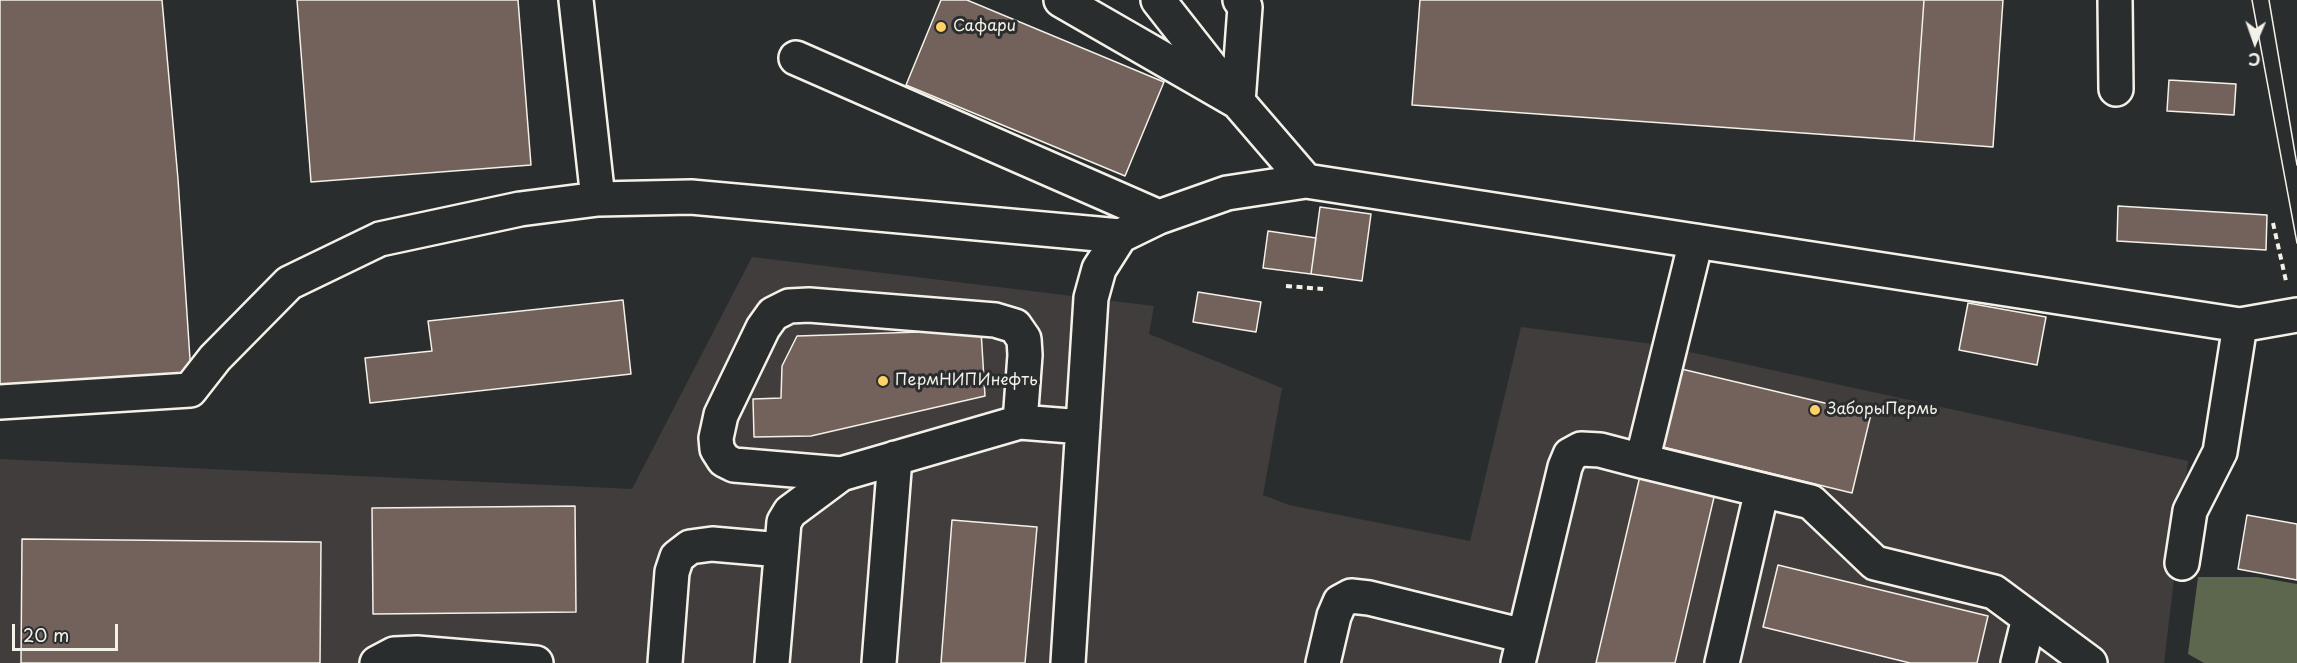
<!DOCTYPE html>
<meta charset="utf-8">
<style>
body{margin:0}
#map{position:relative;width:2297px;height:663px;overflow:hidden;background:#2a2d2e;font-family:"Playpen Sans",sans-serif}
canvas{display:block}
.north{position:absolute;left:2225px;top:12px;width:60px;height:60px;-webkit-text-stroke:4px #2a2d2e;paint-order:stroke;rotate:182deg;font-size:16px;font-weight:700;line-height:24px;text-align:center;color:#f4f1e8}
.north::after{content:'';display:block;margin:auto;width:21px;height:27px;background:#f4f1e8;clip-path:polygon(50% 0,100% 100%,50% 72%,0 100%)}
.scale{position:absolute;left:12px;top:624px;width:106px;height:27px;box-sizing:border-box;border:3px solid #f4f1e8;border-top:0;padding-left:8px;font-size:18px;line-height:21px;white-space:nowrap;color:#f4f1e8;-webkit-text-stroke:4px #2a2d2e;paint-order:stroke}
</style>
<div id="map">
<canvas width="2297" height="663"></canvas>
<div class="north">С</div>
<div class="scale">20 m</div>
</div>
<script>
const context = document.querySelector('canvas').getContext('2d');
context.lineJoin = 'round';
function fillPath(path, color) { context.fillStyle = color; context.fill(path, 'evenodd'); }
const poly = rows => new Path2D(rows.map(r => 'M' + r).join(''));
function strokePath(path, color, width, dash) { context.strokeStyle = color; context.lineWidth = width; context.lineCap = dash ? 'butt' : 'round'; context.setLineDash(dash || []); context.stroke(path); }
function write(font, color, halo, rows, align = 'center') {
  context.font = font + ' "Playpen Sans",sans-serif'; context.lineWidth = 6; context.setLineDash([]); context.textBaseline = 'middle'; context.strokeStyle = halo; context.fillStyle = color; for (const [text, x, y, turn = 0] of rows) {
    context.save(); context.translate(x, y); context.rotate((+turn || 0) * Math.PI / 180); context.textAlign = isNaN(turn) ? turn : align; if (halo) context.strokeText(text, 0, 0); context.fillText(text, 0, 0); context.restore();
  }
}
fillPath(poly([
 [752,257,1154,306,1149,334,1282,388,1263,495,1289,505,1470,541,1521,327,1653,344,2188,461,2164,663,0,663,0,459,632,489]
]), '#403d3c');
fillPath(poly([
 [2198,577,2257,577,2297,584,2297,663,2204,663,2188,654]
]), '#5d674e');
const building = poly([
 [0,0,162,0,178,179,191,374,0,386,0,0],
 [297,0,518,0,531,165,311,182,297,0],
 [941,0,967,0,1164,82,1125,176,906,85,941,0],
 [1420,0,1924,0,1914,141,1412,105,1420,0],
 [1924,0,2003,0,1993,147,1914,141,1924,0],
 [2169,80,2236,84,2234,115,2167,111,2169,80],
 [2118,206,2267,215,2266,250,2117,241,2118,206],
 [1320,207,1371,214,1362,281,1311,274,1320,207],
 [1268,231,1316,238,1311,274,1263,268,1268,231],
 [1198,292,1261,302,1256,332,1193,322,1198,292],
 [623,300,631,374,370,403,365,358,432,351,428,321,623,300],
 [1968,303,2046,317,2037,365,1959,350,1968,303],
 [981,330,985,396,811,436,754,437,753,399,781,398,782,366,797,336,981,330],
 [1673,367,1871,414,1852,493,1655,445,1673,367],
 [1640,476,1715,493,1675,663,1596,663,1640,476],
 [575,506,576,612,373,614,372,508,575,506],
 [2247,515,2297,524,2297,580,2238,569,2247,515],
 [952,520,1037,527,1025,663,941,663,952,520],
 [22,539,321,542,320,663,21,663,22,539],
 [1778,565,1988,616,1977,663,1910,663,1763,627,1778,565]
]);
fillPath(building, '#73615c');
strokePath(building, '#f4f1e8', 1.5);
const minor = poly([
 [576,0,598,199],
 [1061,0,1238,102,1245,7,1240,0],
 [1158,0,1238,102,1306,181],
 [2115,0,2116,89],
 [796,58,1159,217],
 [1696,241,1642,461,1811,502,1875,563,1994,592,2090,663],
 [0,402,190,390,215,358,289,283,380,239,520,209,598,199,691,197,1120,236,1159,217,1227,193,1306,181,2240,325,2297,315],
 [1020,422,1025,355,1024,339,1015,326,995,320,809,305,789,306,773,314,763,328,721,415,716,438,717,449,724,460,734,465,841,474,1020,422,1083,427],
 [2182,563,2190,511,2220,452,2240,325],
 [377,663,394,654,417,653,536,663],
 [665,663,672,572,677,557,690,547,712,544,781,550],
 [772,663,784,522,790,512,841,474],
 [879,663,895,458],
 [1068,663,1091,298,1099,269,1120,236],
 [1323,663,1334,616,1340,602,1351,596,1369,598,1524,636],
 [1518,663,1565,467,1570,455,1581,449,1600,450,1642,461],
 [1722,663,1762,490],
 [2018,663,2029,618]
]);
strokePath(minor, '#f4f1e8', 38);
strokePath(poly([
 [2273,223,2286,281],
 [1286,286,1323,289]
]), '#f4f1e8', 4, [6, 4.5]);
strokePath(minor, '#2a2d2e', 33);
strokePath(poly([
 [2252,0,2297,243],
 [2269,0,2297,165]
]), '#f4f1e8', 1.5);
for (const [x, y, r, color] of [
 [941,27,6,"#ffd166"],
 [883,381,6,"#ffd166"],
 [1815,410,6,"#ffd166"]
]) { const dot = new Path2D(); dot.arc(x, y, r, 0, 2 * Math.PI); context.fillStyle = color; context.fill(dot); strokePath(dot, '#2a2d2e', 2); }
write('16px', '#f4f1e8', '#2a2d2e', [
 ["Сафари",953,27],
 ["ПермНИПИнефть",895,381],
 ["ЗаборыПермь",1827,410]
], 'left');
</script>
